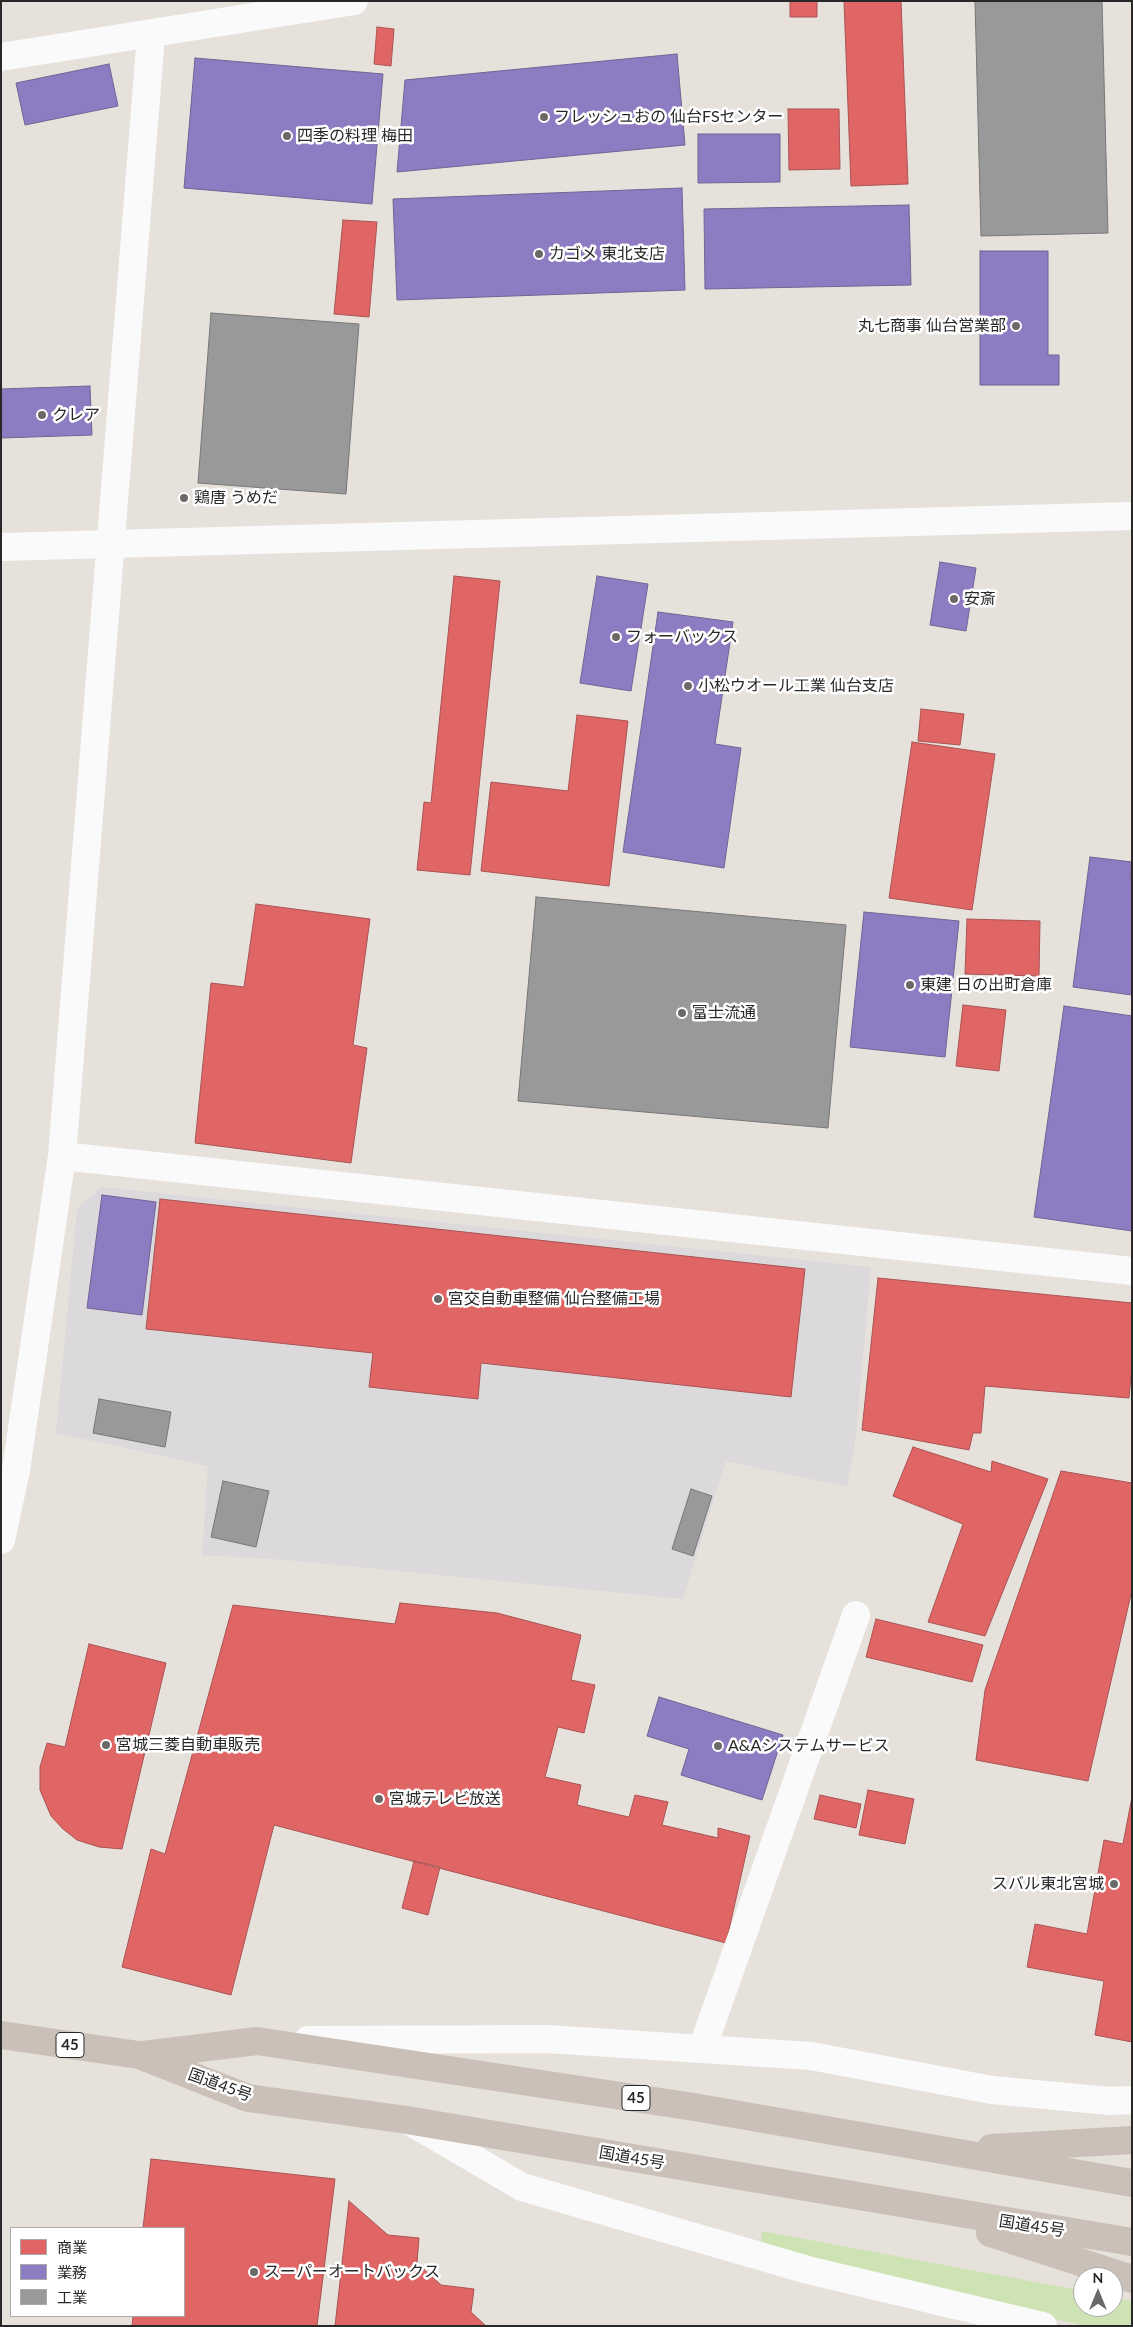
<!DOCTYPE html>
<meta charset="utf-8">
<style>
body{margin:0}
#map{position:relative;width:1133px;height:2327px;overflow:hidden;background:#e7e1dc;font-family:Lato,"Noto Sans JP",sans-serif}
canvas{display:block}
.frame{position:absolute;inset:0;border:2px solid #282828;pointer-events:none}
.legend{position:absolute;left:10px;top:2227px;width:175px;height:90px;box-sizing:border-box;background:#fff;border:1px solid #a9a9a9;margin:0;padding:6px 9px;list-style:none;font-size:15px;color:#282828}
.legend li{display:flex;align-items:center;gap:10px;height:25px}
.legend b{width:25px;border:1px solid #a9a9a9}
.north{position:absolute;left:1073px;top:2267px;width:50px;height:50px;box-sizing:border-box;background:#fff;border:1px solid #a9a9a9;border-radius:50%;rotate:0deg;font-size:14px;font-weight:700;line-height:20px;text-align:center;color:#282828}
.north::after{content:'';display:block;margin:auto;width:18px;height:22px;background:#6b6967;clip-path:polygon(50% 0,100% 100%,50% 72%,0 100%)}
</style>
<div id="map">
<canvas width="1133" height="2327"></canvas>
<div class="frame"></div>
<ul class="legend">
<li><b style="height:14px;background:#e06666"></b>商業</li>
<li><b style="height:14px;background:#8e7cc3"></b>業務</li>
<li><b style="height:14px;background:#999"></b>工業</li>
</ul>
<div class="north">N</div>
</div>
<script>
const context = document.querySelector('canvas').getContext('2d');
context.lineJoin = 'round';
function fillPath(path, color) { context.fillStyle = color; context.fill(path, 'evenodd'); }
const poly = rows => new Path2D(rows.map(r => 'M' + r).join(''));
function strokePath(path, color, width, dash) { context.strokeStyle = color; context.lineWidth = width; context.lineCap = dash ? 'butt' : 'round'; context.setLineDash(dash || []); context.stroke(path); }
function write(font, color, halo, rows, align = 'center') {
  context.font = font + ' Lato,"Noto Sans JP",sans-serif'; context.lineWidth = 5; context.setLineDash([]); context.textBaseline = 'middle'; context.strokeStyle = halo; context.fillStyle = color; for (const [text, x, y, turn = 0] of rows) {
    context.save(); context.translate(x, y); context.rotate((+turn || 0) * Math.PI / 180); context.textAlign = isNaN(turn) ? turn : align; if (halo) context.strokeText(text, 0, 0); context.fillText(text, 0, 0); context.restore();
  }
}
fillPath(poly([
 [101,1187,871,1267,856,1435,847,1487,726,1461,683,1599,286,1560,202,1555,208,1466,56,1433,77,1209]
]), '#dcd9dc');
fillPath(poly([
 [762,2231,1083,2291,1083,2307,1113,2307,1113,2297,1132,2301,1132,2326,1085,2326,760,2247]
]), '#cee3b3');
const shops = poly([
 [790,1,817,1,817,17,790,17,790,1],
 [844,1,901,1,908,184,851,186,844,1],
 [377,27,394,29,391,66,374,64,377,27],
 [788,109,839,109,840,169,789,170,788,109],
 [343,220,377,222,369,317,334,314,343,220],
 [454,576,500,581,470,875,417,870,424,802,431,803,454,576],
 [921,709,964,714,960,745,918,741,921,709],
 [577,715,628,721,609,886,481,871,491,782,568,791,577,715],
 [912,742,995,754,972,910,889,898,912,742],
 [256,904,370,919,353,1045,367,1048,351,1163,195,1143,211,983,244,987,256,904],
 [967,919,1040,921,1039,976,965,974,967,919],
 [963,1005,1006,1010,999,1071,956,1066,963,1005],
 [160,1199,805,1269,791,1397,481,1363,478,1399,369,1387,373,1353,146,1329,160,1199],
 [878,1278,1132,1303,1132,1365,1129,1398,985,1386,981,1433,973,1433,969,1450,862,1430,878,1278],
 [913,1447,991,1472,992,1461,1048,1479,985,1636,928,1622,963,1524,893,1496,913,1447],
 [1061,1471,1132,1483,1132,1590,1088,1781,976,1760,985,1690,1061,1471],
 [400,1603,497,1613,581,1635,571,1680,595,1685,584,1733,558,1727,545,1777,581,1785,577,1805,629,1817,635,1795,668,1802,662,1825,718,1838,718,1828,750,1836,726,1943,274,1825,231,1995,122,1967,151,1849,165,1854,233,1605,395,1624,400,1603],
 [876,1619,983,1645,972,1682,866,1657,876,1619],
 [89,1644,166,1663,122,1849,99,1847,77,1840,63,1829,51,1816,40,1790,40,1767,47,1743,65,1747,89,1644],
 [868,1790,914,1799,905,1844,859,1835,868,1790],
 [820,1795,861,1804,856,1828,814,1819,820,1795],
 [1132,1797,1132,2042,1095,2035,1104,1981,1027,1967,1035,1924,1087,1934,1104,1840,1123,1844,1132,1797],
 [414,1861,440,1867,428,1915,402,1908,414,1861],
 [151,2159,335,2179,317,2326,132,2326,133,2316,184,2316,184,2228,143,2228,151,2159],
 [349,2201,388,2235,419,2238,417,2263,441,2285,474,2289,471,2312,486,2326,335,2326,349,2201]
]);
fillPath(shops, '#e06666');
strokePath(shops, '#a95353', 1);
const offices = poly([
 [677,54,685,145,397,172,405,80,677,54],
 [195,58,383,74,372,204,184,188,195,58],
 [109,64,118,106,25,125,16,83,109,64],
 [698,134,780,134,780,182,698,183,698,134],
 [682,188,685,290,397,300,393,199,682,188],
 [909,205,911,285,705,289,704,209,909,205],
 [980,251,1048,251,1048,355,1059,355,1059,385,980,385,980,251],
 [90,386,92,435,1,438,1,389,90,386],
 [940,562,976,568,966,631,930,625,940,562],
 [597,576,648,584,631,691,580,683,597,576],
 [658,612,733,622,715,744,741,748,724,868,623,852,658,612],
 [1090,857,1132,862,1130,878,1132,878,1132,995,1073,987,1090,857],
 [864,912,959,921,945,1057,850,1047,864,912],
 [1064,1006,1132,1016,1132,1231,1034,1217,1064,1006],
 [102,1195,156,1202,142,1315,87,1308,102,1195],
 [659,1697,783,1735,762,1800,681,1775,689,1749,647,1736,659,1697]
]);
fillPath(offices, '#8e7cc3');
strokePath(offices, '#6f6394', 1);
const industry = poly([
 [975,1,1102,1,1108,233,981,236,975,1],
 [211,313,359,324,346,494,198,483,211,313],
 [536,897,846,925,828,1128,518,1101,536,897],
 [99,1399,171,1412,165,1447,93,1433,99,1399],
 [223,1481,269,1491,256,1547,211,1537,223,1481],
 [691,1489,712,1496,693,1556,672,1549,691,1489]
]);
fillPath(industry, '#999');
strokePath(industry, '#777', 1);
strokePath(poly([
 [1,57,354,1],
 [62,1156,1132,1271],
 [1,1540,16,1470,62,1156,151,35],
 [308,2040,547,2039,811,2056,992,2090,1110,2101,1132,2100],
 [702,2049,856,1615],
 [409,2121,522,2187,808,2270,1043,2326]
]), '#fbfafa', 28);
strokePath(poly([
 [1,547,1132,516]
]), '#fbfafa', 28);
strokePath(poly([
 [1,2035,139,2055,248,2098,407,2120,1132,2242],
 [143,2055,257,2041,694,2107,1132,2183],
 [991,2148,1132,2140],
 [990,2233,1132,2279]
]), '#cac0b8', 28);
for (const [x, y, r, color] of [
 [544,117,5,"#6b6967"],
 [287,136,5,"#6b6967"],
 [539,254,5,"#6b6967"],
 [1016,326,5,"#6b6967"],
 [42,415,5,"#6b6967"],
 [184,498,5,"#6b6967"],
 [954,599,5,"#6b6967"],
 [616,637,5,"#6b6967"],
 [688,686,5,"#6b6967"],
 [910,985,5,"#6b6967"],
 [682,1013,5,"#6b6967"],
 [438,1299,5,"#6b6967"],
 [106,1745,5,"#6b6967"],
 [718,1746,5,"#6b6967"],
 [379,1799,5,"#6b6967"],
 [1114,1884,5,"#6b6967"],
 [254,2272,5,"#6b6967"]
]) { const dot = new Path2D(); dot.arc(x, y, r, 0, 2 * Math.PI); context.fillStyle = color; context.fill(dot); strokePath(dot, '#fff', 2); }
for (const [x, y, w] of [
 [70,2045,28],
 [636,2098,28]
]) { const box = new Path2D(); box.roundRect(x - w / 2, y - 12.5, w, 25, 4); context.fillStyle = '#fff'; context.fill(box); strokePath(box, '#282828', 1); }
write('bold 15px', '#282828', null, [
 ["45",70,2045],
 ["45",636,2098]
]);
write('16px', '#282828', '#fff', [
 ["フレッシュおの 仙台FSセンター",554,117],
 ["四季の料理 梅田",297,136],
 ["カゴメ 東北支店",549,254],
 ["丸七商事 仙台営業部",1006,326,"right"],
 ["クレア",52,415],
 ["鶏唐 うめだ",194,498],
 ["安斎",964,599],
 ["フォーバックス",626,637],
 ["小松ウオール工業 仙台支店",698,686],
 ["東建 日の出町倉庫",920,985],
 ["富士流通",692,1013],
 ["宮交自動車整備 仙台整備工場",448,1299],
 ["宮城三菱自動車販売",116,1745],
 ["A&Aシステムサービス",728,1746],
 ["宮城テレビ放送",389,1799],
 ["スバル東北宮城",1104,1884,"right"],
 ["スーパーオートバックス",264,2272]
], 'left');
write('16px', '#282828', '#fff', [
 ["国道45号",220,2085,20],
 ["国道45号",632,2158,10],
 ["国道45号",1032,2226,9]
]);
</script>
